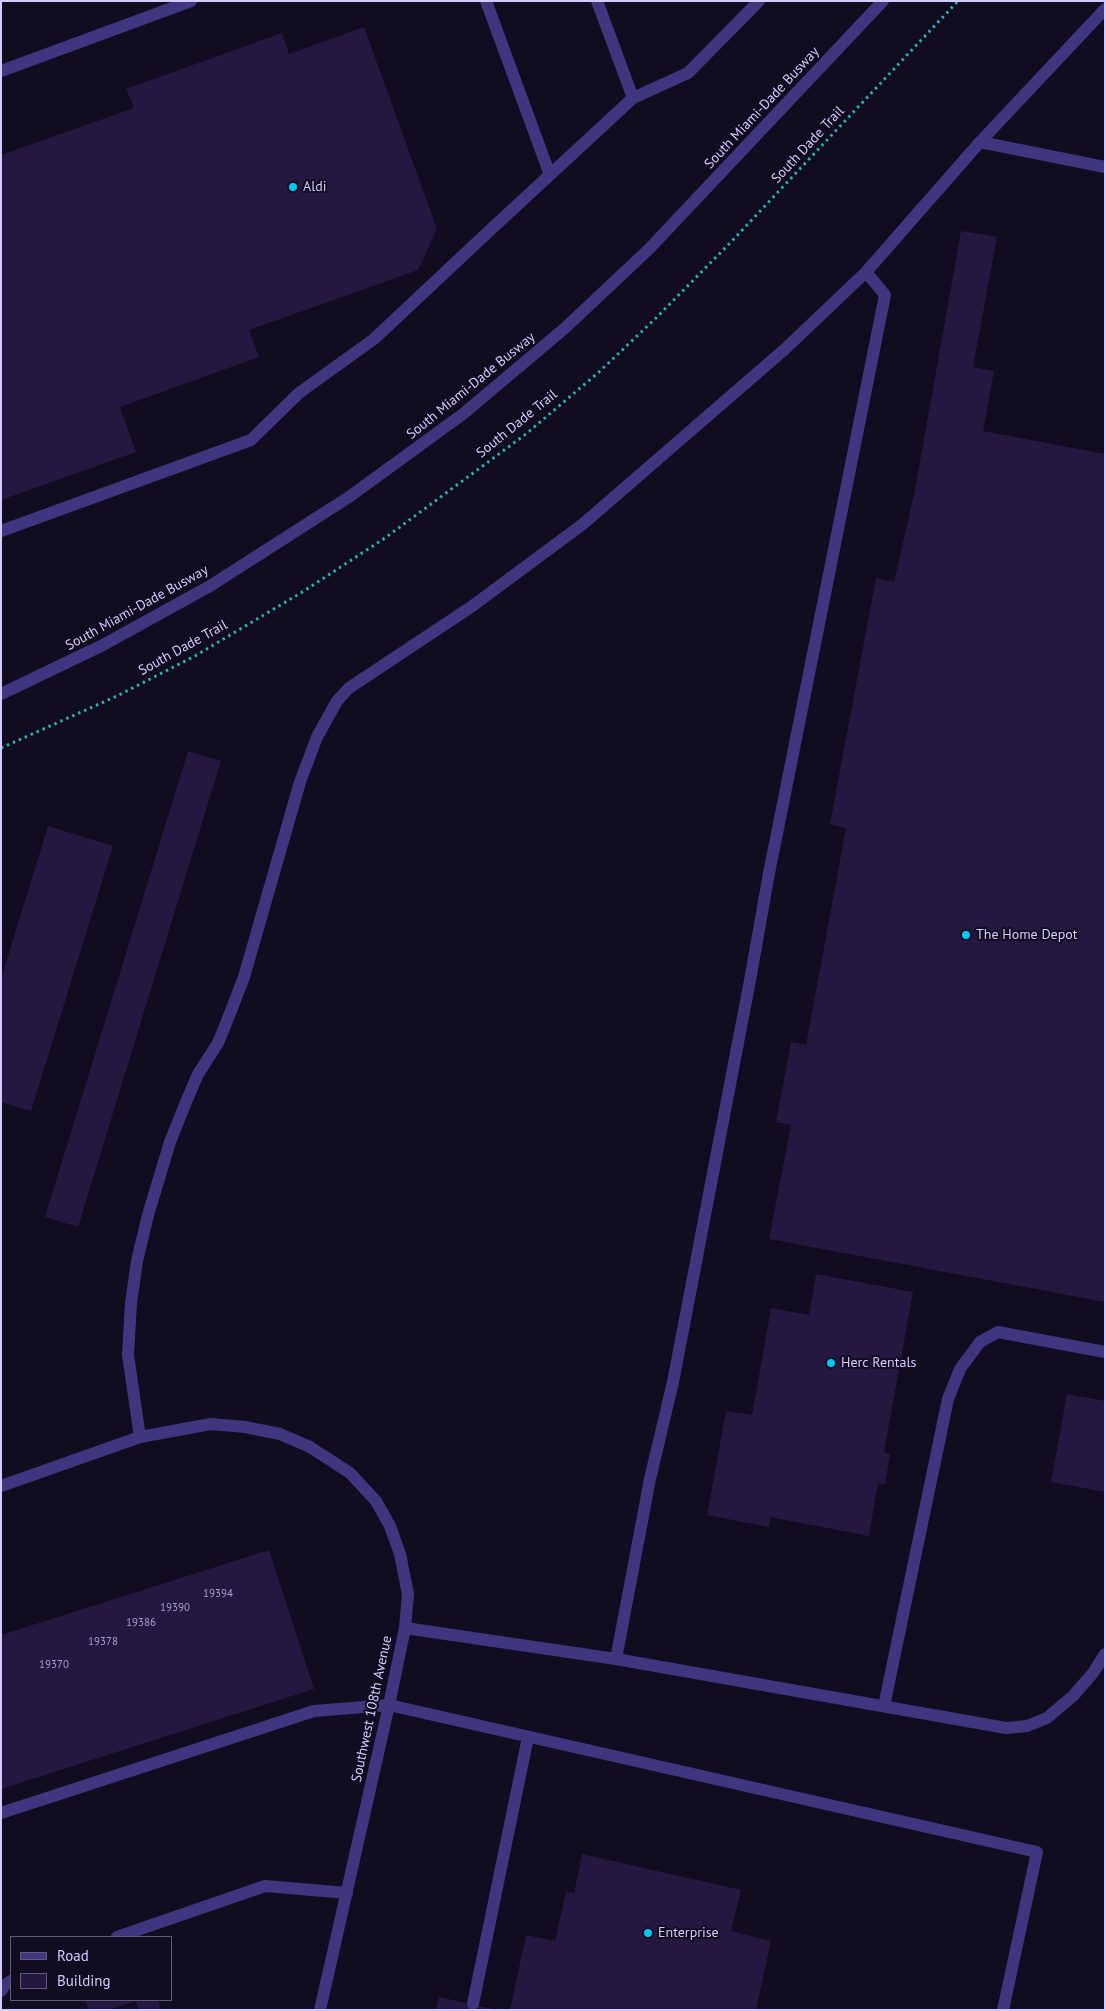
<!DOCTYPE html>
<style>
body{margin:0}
#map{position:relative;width:1106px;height:2011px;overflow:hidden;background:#110c1f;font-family:"PT Sans",sans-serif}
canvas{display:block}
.frame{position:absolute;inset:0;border:2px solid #d5caff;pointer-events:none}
.legend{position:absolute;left:10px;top:1936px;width:162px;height:65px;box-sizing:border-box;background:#110c1f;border:1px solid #5f5879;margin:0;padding:6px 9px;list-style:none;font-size:15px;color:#d5caff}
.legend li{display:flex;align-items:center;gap:10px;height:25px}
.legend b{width:25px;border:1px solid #5f5879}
</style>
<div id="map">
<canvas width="1106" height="2011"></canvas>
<div class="frame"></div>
<ul class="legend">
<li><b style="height:6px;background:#3f367f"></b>Road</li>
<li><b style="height:14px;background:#241841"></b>Building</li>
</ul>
</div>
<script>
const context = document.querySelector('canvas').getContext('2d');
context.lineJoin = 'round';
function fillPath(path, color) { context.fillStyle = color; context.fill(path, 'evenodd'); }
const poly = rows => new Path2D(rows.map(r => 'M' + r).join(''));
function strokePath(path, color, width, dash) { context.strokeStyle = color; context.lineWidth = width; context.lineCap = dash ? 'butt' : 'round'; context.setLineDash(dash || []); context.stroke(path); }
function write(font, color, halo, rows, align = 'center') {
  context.font = font + ' "PT Sans",sans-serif'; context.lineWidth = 4; context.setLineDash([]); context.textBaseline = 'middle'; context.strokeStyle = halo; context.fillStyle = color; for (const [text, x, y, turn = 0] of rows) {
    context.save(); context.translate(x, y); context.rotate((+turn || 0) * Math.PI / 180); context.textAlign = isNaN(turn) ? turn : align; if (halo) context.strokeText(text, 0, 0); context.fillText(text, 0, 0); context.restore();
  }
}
fillPath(poly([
 [364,27,437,229,418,270,249,330,259,357,120,407,136,452,1,500,1,155,134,108,126,89,282,33,289,54],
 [961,231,997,237,973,367,994,371,983,431,1105,454,1105,1302,769,1239,791,1125,776,1122,791,1042,806,1045,846,828,830,824,876,578,894,582,915,490],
 [188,751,221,761,78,1227,45,1217],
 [48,826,113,846,31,1111,1,1102,1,979],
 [816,1274,913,1292,884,1452,890,1454,885,1484,878,1483,869,1536,770,1517,769,1527,707,1515,726,1411,752,1415,771,1308,809,1315],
 [1067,1394,1105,1401,1105,1492,1051,1482],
 [269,1550,314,1689,1,1789,1,1635],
 [582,1854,741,1890,731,1931,771,1941,756,2010,510,2010,526,1935,555,1941,566,1892,574,1893],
 [439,1997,493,2009,493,2010,436,2010],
 [85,2000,158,2000,161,2010,139,2010,136,2001,107,2010,89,2010]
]), '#241841');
strokePath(poly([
 [1,748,117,696,195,656,304,591,385,538,526,434,599,372,656,318,731,242,958,1]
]), '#2bafb2', 3, [2.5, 4]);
strokePath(poly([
 [486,1,550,175],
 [1,71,191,1],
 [633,98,688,73,759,1],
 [980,142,1105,167],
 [1,531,251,440,299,393,374,339,487,233,633,98,597,1],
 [1,694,103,645,210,586,349,497,463,414,565,328,649,249,883,1],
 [140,1437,128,1355,131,1303,137,1261,148,1215,170,1142,186,1102,198,1074,218,1043,229,1016,244,977,300,782,317,737,337,701,349,688,471,607,583,524,785,349,866,272,980,142,1105,9],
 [405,1628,616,1659,650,1479,673,1382,751,975,769,873,885,295,866,272],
 [616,1659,1006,1728,1027,1726,1047,1718,1073,1696,1093,1673,1105,1654],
 [884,1706,948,1399,960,1369,980,1342,998,1332,1105,1352],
 [1,1813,314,1711,389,1705,1037,1852,1003,2010],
 [117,1937,265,1886,347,1893],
 [1,1991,5,1985,11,1981],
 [473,2004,528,1737]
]), '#3f367f', 12);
strokePath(poly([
 [1,1486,140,1437,211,1424,245,1427,280,1434,310,1447,350,1473,376,1501,390,1526,400,1554,408,1594,405,1628,389,1705,320,2010]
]), '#3f367f', 12);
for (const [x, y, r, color] of [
 [293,187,5,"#00c9f5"],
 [966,935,5,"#00c9f5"],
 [831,1363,5,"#00c9f5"],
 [648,1933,5,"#00c9f5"]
]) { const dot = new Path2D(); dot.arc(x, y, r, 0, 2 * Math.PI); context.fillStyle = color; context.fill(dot); strokePath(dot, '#110c1f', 2); }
write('11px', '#a99ed0', null, [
 ["19394",218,1594],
 ["19390",175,1608],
 ["19386",141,1623],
 ["19378",103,1642],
 ["19370",54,1665]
]);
write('14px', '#d5caff', '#110c1f', [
 ["South Miami-Dade Busway",762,108,-47],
 ["South Dade Trail",808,145,-47],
 ["South Miami-Dade Busway",471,386,-39],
 ["South Dade Trail",517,424,-39],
 ["South Miami-Dade Busway",137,608,-29],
 ["South Dade Trail",183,648,-29],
 ["Southwest 108th Avenue",372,1709,-78]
]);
write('14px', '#d5caff', '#110c1f', [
 ["Aldi",303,187],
 ["The Home Depot",976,935],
 ["Herc Rentals",841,1363],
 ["Enterprise",658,1933]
], 'left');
</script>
